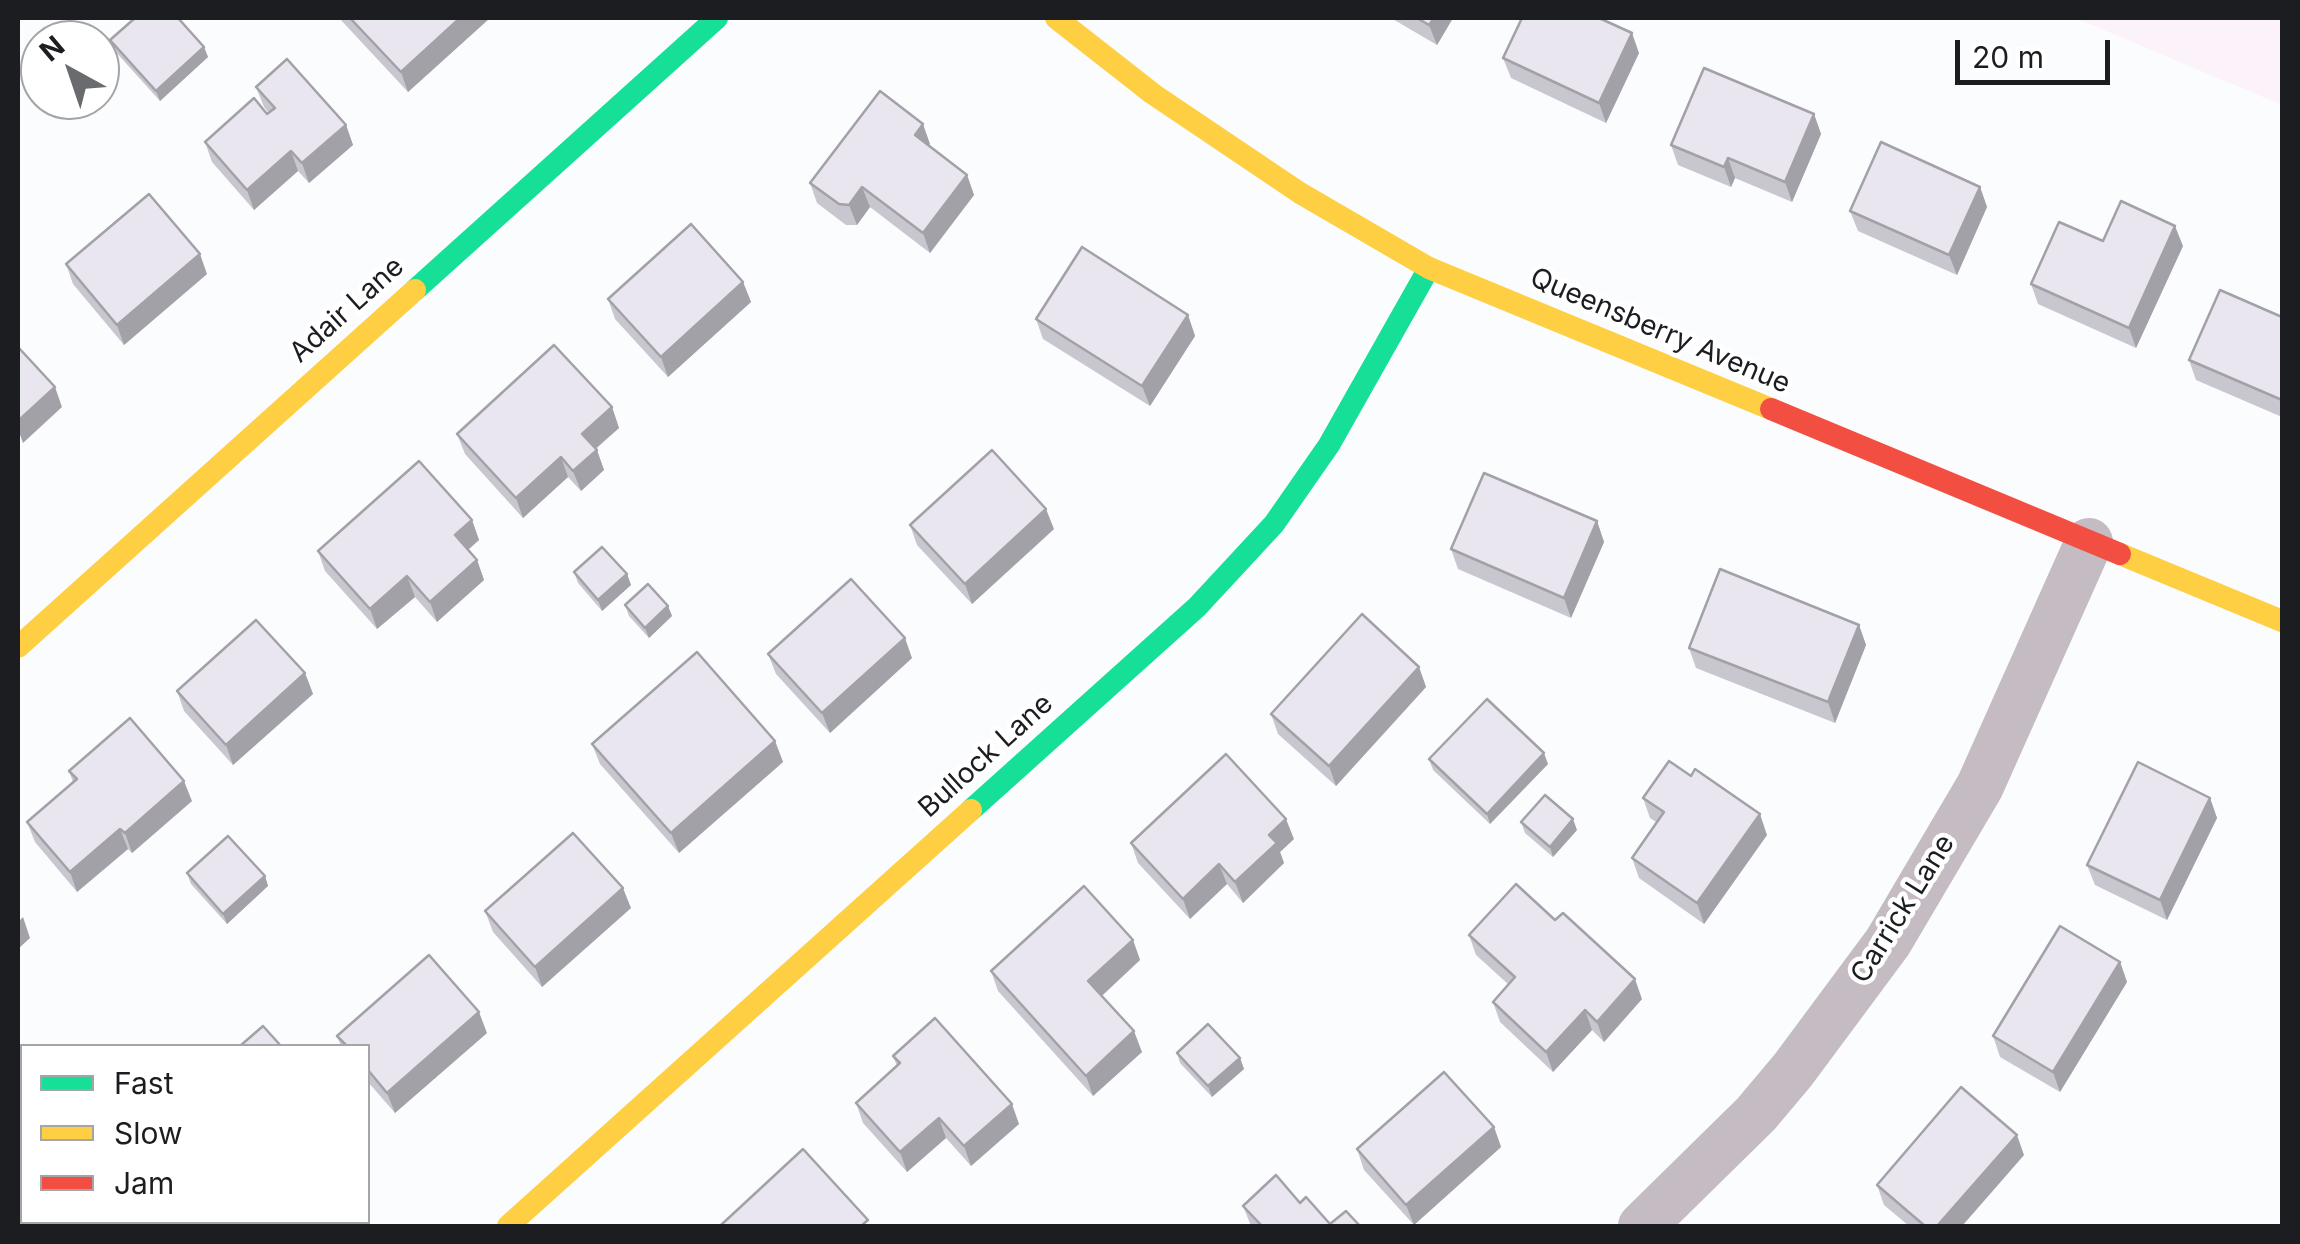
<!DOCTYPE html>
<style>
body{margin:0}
#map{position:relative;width:2300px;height:1244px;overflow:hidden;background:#fafcfe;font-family:Inter,sans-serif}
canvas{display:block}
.frame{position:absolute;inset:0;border:20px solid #1b1d20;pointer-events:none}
.legend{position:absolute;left:20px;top:1044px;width:350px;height:180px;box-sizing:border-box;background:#fff;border:2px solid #a4a5a6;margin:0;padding:12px 18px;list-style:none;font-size:30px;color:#1b1d20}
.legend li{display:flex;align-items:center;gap:20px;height:50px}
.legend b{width:50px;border:2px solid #a4a5a6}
.north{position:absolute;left:20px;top:20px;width:100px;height:100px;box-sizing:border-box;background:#fff;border:2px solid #a4a5a6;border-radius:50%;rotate:320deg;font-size:28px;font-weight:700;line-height:40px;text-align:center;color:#1b1d20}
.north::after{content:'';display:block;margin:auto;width:35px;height:45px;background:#696b6e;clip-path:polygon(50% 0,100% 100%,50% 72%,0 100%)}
.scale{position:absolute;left:1955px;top:40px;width:155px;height:45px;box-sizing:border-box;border:5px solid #1b1d20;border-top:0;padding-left:12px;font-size:30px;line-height:35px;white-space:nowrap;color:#1b1d20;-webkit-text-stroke:8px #fff;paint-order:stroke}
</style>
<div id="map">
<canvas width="2300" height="1244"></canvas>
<div class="frame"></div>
<ul class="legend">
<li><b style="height:12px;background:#16e098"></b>Fast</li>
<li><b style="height:12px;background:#ffcf43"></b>Slow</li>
<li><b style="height:12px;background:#f24e42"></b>Jam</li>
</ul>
<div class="north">N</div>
<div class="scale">20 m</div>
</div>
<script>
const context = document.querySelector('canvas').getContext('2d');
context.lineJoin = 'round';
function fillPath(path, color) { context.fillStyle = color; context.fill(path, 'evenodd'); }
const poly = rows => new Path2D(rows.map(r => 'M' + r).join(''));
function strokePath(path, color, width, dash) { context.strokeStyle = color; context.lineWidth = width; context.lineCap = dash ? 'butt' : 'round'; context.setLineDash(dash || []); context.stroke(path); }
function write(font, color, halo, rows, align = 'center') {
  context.font = font + ' Inter,sans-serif'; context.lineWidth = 9; context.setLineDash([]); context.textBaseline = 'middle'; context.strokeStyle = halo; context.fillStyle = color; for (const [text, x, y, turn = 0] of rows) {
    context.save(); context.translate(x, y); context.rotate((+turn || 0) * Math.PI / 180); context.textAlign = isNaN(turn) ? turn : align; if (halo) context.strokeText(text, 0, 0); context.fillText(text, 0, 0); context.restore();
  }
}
fillPath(poly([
 [2075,18,2282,18,2282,105]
]), '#fcf3fa');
strokePath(poly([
 [1642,1226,1756,1114,1793,1070,1888,942,1980,786,2089,542]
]), '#c5bbc2', 48);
strokePath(poly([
 [415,290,717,18],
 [971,810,1197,607,1274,524,1329,445,1429,268]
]), '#16e098', 22);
strokePath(poly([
 [1056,18,1153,94,1300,193,1429,268,1771,409],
 [2120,554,2282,621],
 [18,647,415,290],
 [508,1226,971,810]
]), '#ffcf43', 22);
strokePath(poly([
 [1771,409,2120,554]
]), '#f24e42', 22);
fillPath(poly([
 [339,18,490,18,408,92],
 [1391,18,1453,18,1437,45],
 [110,40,204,47,208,57,160,101,114,50],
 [1639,53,1606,123,1511,78,1503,58],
 [256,87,346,125,353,145,309,183,298,171,254,210,212,162,205,142,269,113,264,107],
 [1814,114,1821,134,1792,202,1735,178,1731,187,1678,165,1671,145],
 [930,144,929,146,967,175,974,195,930,253,870,207,857,225,846,225,817,203,810,183],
 [1980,187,1987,207,1957,275,1858,231,1850,211],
 [2103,241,2183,246,2136,348,2038,304,2031,284],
 [66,264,207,274,124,345,73,284],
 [743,282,751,302,668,377,615,319,608,299],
 [1188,315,1195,336,1150,406,1043,339,1036,319],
 [2282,317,2282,417,2196,380,2189,360],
 [612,407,619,428,596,449,604,470,581,491,568,477,523,518,465,454,457,434],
 [472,520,479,540,468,550,477,560,484,580,437,622,415,597,377,629,325,571,318,551],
 [1597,521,1604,542,1571,618,1458,569,1451,549],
 [910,525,1054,529,972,604,917,545],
 [574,572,627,574,631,585,602,611,578,583],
 [625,605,668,606,672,616,649,638,629,616],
 [1859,625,1866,645,1835,723,1696,668,1689,648],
 [768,654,912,658,830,733,776,674],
 [1419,667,1426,687,1336,786,1278,734,1271,714],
 [305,673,313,694,233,765,184,711,177,691],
 [775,741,783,762,679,853,600,764,592,744],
 [1429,759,1548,764,1490,824,1433,770],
 [69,771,192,801,132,853,128,849,77,892,35,842,27,822,73,782],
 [1643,798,1767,835,1704,924,1639,878,1632,858,1656,822,1650,818],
 [2210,798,2217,818,2167,920,2095,885,2087,865],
 [1521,822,1577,830,1553,857,1525,833],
 [1294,839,1280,852,1284,863,1243,903,1227,884,1190,919,1138,863,1131,843],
 [187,873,265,876,268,886,227,924,191,884],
 [631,908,542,987,493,932,485,911],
 [1469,935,1642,999,1604,1042,1592,1030,1553,1072,1500,1022,1493,1002,1508,984,1476,955],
 [1133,940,1140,960,1102,996,1142,1052,1093,1096,998,991,991,971],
 [2120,962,2127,982,2060,1092,2000,1057,1993,1036],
 [487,1033,395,1113,368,1082,368,1046,341,1046,337,1036],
 [1177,1053,1240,1058,1244,1069,1212,1097,1180,1063],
 [893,1056,1019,1124,971,1166,946,1138,907,1172,863,1123,856,1103,897,1066],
 [1494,1127,1501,1147,1414,1225,1364,1170,1357,1149],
 [2024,1155,1962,1226,1909,1226,1884,1205,1877,1185],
 [1300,1203,1330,1224,1360,1226,1251,1226,1243,1206]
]), '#c8c6ce');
fillPath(poly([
 [460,18,490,18,408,92,401,72],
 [1434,18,1453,18,1437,45,1429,25],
 [1632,33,1639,53,1606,123,1599,103],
 [204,47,208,57,160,101,156,91],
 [1814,114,1821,134,1792,202,1785,182],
 [923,124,930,144,922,155,915,135],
 [346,125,353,145,309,183,302,163],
 [291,151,298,171,254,210,247,190],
 [1728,158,1735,178,1731,187,1724,167],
 [967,175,974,195,930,253,923,233],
 [862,187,870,207,857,225,849,205],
 [1980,187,1987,207,1957,275,1949,255],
 [2175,226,2183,246,2136,348,2129,328],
 [200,254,207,274,124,345,117,325],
 [743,282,751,302,668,377,661,357],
 [1188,315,1195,336,1150,406,1142,386],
 [55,387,62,407,23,443,18,429,18,421],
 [612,407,619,428,589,454,582,434],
 [597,450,604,470,581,491,573,471],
 [561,457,568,477,523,518,516,498],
 [1046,509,1054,529,972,604,965,584],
 [472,520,479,540,462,555,455,535],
 [1597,521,1604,542,1571,618,1564,598],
 [477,560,484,580,437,622,430,602],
 [627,574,631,585,602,611,598,600],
 [407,576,415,597,377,629,370,609],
 [668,606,672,616,649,638,645,628],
 [1859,625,1866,645,1835,723,1828,702],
 [905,638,912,658,830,733,822,713],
 [1419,667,1426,687,1336,786,1329,766],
 [305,673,313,694,233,765,226,745],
 [775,741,783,762,679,853,671,833],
 [1544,753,1548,764,1490,824,1487,814],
 [184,781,192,801,132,853,125,833],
 [2210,798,2217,818,2167,920,2160,900],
 [1760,814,1767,835,1704,924,1697,903],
 [1286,819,1294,839,1280,852,1284,863,1243,903,1235,882,1269,835],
 [1573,819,1577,830,1553,857,1550,847],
 [120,829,128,849,77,892,70,872],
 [1219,864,1227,884,1190,919,1183,899],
 [265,876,268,886,227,924,223,914],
 [623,888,631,908,542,987,535,967],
 [23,917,30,938,18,949,18,922],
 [1133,940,1140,960,1096,1001,1088,981],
 [2120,962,2127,982,2060,1092,2053,1072],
 [1635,979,1642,999,1604,1042,1597,1022],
 [1585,1010,1592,1030,1553,1072,1546,1052],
 [479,1012,487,1033,395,1113,387,1093],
 [1134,1031,1142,1052,1093,1096,1086,1076],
 [1240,1058,1244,1069,1212,1097,1208,1086],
 [1012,1104,1019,1124,971,1166,964,1146],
 [939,1118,946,1138,907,1172,900,1152],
 [1494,1127,1501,1147,1414,1225,1406,1205],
 [2017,1135,2024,1155,1962,1226,1937,1226],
 [252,1222,264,1222,258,1226,254,1226]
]), '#a3a1a8');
const building = poly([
 [135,18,178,18,204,47,156,91,110,40,135,18],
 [350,18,460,18,401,72,350,18],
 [1417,18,1434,18,1429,25,1417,18],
 [1522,18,1599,18,1632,33,1599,103,1503,58,1522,18],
 [287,59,346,125,302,163,291,151,247,190,205,142,254,98,267,114,275,108,256,87,287,59],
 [1704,68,1814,114,1785,182,1728,158,1724,167,1671,145,1704,68],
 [880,91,923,124,915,135,967,175,923,233,862,187,849,205,839,204,810,183,880,91],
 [1881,142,1980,187,1949,255,1850,211,1881,142],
 [149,194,200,254,117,325,66,264,149,194],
 [2121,201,2175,226,2129,328,2031,284,2059,222,2103,241,2121,201],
 [691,224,743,282,661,357,608,299,691,224],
 [1082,247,1188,315,1142,386,1036,319,1082,247],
 [2220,290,2282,317,2282,400,2189,360,2220,290],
 [554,345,612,407,582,434,597,450,573,471,561,457,516,498,457,434,554,345],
 [18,347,55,387,18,421,18,347],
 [992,450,1046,509,965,584,910,525,992,450],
 [419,461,472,520,455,535,477,560,430,602,407,576,370,609,318,551,419,461],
 [1484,473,1597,521,1564,598,1451,549,1484,473],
 [602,547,627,574,598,600,574,572,602,547],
 [1720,569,1859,625,1828,702,1689,648,1720,569],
 [851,579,905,638,822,713,768,654,851,579],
 [648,584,668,606,645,628,625,605,648,584],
 [1362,614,1419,667,1329,766,1271,714,1362,614],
 [256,620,305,673,226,745,177,691,256,620],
 [697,652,775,741,671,833,592,744,697,652],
 [1487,699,1544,753,1487,814,1429,759,1487,699],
 [130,718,184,781,125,833,120,829,70,872,27,822,77,779,69,771,130,718],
 [1226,754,1286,819,1269,835,1277,843,1235,882,1219,864,1183,899,1131,843,1226,754],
 [1669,761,1691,776,1695,769,1760,814,1697,903,1632,858,1664,812,1643,798,1669,761],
 [2138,762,2210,798,2160,900,2087,865,2138,762],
 [1545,795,1573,819,1550,847,1521,822,1545,795],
 [573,833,623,888,535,967,485,911,573,833],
 [228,836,265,876,223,914,187,873,228,836],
 [1516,884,1555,920,1563,913,1635,979,1597,1022,1585,1010,1546,1052,1493,1002,1515,977,1469,935,1516,884],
 [1084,886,1133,940,1088,981,1134,1031,1086,1076,991,971,1084,886],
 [2060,926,2120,962,2053,1072,1993,1036,2060,926],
 [429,955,479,1012,387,1093,368,1070,368,1046,347,1046,337,1036,429,955],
 [935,1018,1012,1104,964,1146,939,1118,900,1152,856,1103,900,1063,893,1056,935,1018],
 [1208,1024,1240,1058,1208,1086,1177,1053,1208,1024],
 [263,1026,281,1046,240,1046,263,1026],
 [1444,1072,1494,1127,1406,1205,1357,1149,1444,1072],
 [1961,1087,2017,1135,1937,1226,1925,1226,1877,1185,1961,1087],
 [803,1149,868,1220,861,1226,723,1226,721,1225,803,1149],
 [1276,1175,1300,1203,1306,1197,1330,1224,1346,1211,1360,1226,1262,1226,1243,1206,1276,1175],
 [140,1222,162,1222,167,1226,134,1226,140,1222]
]);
fillPath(building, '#e9e6f0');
strokePath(building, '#a3a1a8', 2.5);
write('28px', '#1b1d20', '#fff', [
 ["Adair Lane",347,310,-42],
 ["Queensberry Avenue",1660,331,23],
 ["Bullock Lane",986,756,-42],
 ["Carrick Lane",1903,909,-58]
]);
</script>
